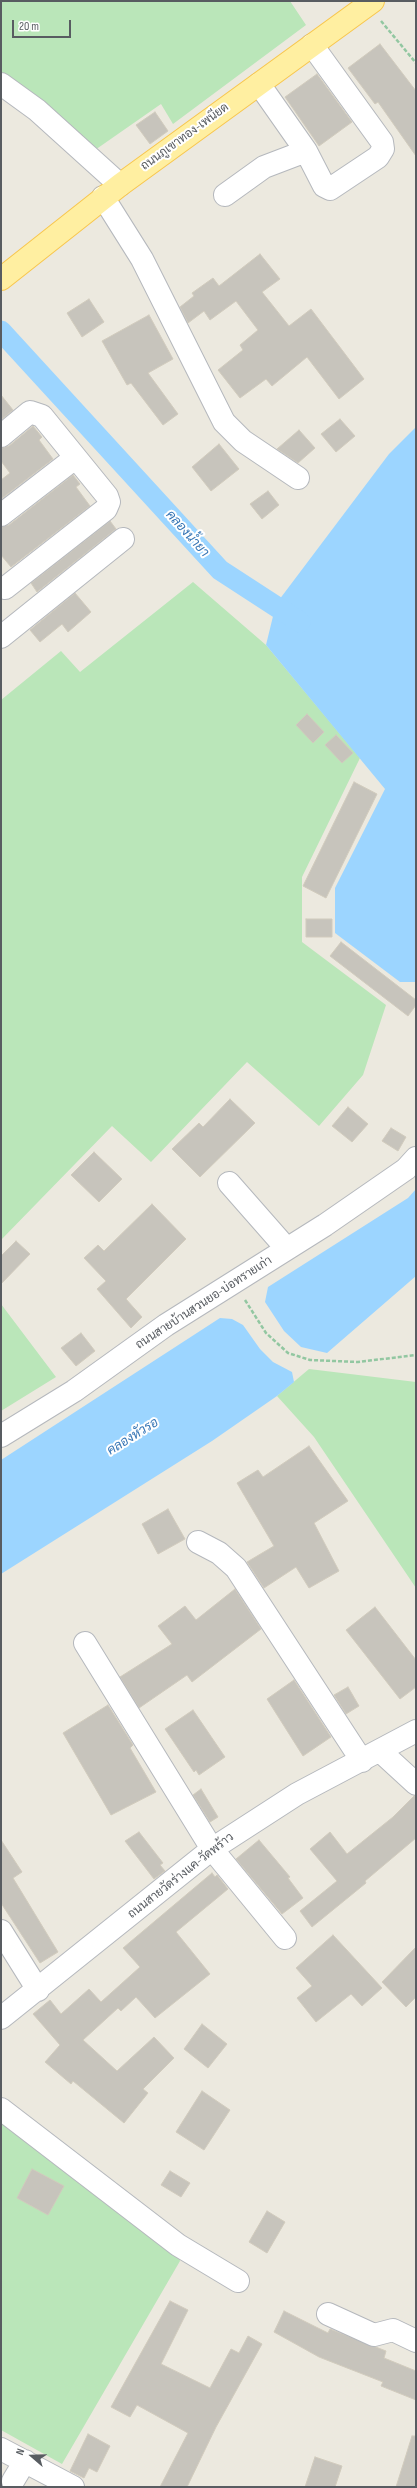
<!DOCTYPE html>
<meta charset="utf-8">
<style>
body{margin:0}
#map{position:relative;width:417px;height:2488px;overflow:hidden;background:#ece9df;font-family:"Sofia Sans Condensed",sans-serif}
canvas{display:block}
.frame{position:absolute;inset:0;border:2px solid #585c61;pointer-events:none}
.north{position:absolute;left:12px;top:2436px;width:40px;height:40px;-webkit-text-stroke:3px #fff;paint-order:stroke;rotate:290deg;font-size:11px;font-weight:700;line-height:16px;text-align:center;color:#585c61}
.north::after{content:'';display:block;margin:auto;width:14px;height:18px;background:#585c61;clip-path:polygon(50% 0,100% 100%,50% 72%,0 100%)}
.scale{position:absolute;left:12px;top:20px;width:59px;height:18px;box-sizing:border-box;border:2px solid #585c61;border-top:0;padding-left:5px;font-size:12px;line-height:14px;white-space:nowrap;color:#585c61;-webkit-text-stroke:3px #fff;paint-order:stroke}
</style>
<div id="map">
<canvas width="417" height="2488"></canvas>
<div class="frame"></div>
<div class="north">N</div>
<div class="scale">20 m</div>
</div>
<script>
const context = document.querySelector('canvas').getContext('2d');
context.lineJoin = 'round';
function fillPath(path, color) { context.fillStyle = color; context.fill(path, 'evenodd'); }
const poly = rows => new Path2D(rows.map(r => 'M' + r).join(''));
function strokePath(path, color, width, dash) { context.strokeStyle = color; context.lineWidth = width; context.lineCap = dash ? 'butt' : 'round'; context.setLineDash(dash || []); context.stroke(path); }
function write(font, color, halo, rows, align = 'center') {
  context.font = font + ' "Sofia Sans Condensed",Sarabun,sans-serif'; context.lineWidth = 4; context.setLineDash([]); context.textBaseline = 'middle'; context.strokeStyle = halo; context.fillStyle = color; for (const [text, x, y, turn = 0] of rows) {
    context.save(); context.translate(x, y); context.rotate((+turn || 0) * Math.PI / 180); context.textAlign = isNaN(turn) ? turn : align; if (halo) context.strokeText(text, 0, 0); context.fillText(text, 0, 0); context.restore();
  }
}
fillPath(poly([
 [1,1,290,1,306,25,173,124,161,104,95,150,1,75],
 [193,582,266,645,360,758,302,877,302,942,386,1005,363,1075,319,1126,247,1062,151,1162,112,1126,1,1240,1,700,61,651,80,672],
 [1,1304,56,1377,1,1411],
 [309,1369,416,1382,416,1588,314,1437,277,1396],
 [1,2115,176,2245,180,2261,62,2464,1,2430]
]), '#bae6b9');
fillPath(poly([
 [416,427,416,982,400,982,335,933,335,888,385,789,266,645,276,604,389,454],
 [416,1189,416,1276,327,1353,301,1347,284,1331,265,1302,268,1287,408,1198],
 [220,1318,232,1319,243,1325,260,1349,273,1362,292,1372,294,1382,277,1396,212,1441,1,1574,1,1460]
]), '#9cd5ff');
strokePath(poly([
 [1,331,220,570,300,622]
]), '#9cd5ff', 21);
const building = poly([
 [380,44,416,91,416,156,378,102,375,104,348,68,380,44],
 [317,74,352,122,319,146,285,97,317,74],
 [155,112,168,131,150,144,136,125,155,112],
 [260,254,280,279,262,292,289,326,311,309,364,379,339,399,307,357,272,386,266,379,240,398,218,370,243,350,240,345,258,330,236,301,210,320,204,311,188,323,180,307,194,296,192,293,213,278,219,286,260,254],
 [89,299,104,322,82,337,67,313,89,299],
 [149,315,173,359,148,373,178,414,163,425,131,383,127,385,102,341,149,315],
 [1,395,13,410,1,420,1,395],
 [340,419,355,436,336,452,321,434,340,419],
 [33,426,42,437,39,440,53,459,1,499,1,480,10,473,1,461,1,448,9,446,33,426],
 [299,430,315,448,298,463,277,449,299,430],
 [219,444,239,469,211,491,192,467,219,444],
 [73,475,80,484,76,487,90,506,11,567,1,555,1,527,9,525,73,475],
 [268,491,279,505,262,519,250,504,268,491],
 [110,521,116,529,37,592,31,583,110,521],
 [75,593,91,612,68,632,62,624,40,642,30,630,75,593],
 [307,714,324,732,313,743,296,725,307,714],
 [336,735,353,753,342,763,325,745,336,735],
 [354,782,377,794,326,898,303,886,354,782],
 [306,919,332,919,332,937,306,937,306,919],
 [341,942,416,1000,416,1005,408,1016,330,956,341,942],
 [230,1099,255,1123,200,1177,172,1149,199,1123,203,1127,230,1099],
 [348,1107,368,1124,352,1142,332,1126,348,1107],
 [391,1128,406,1137,398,1151,382,1141,391,1128],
 [94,1152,122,1179,99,1202,71,1175,94,1152],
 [152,1204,186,1239,126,1299,142,1317,131,1328,97,1289,106,1281,84,1258,98,1245,104,1251,152,1204],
 [16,1241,30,1254,1,1284,1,1256,16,1241],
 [81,1333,95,1351,76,1366,61,1348,81,1333],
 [309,1446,348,1501,314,1523,339,1571,309,1588,296,1567,264,1588,247,1562,274,1546,237,1483,258,1470,263,1477,309,1446],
 [168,1509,185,1539,158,1554,142,1524,168,1509],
 [235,1589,261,1629,192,1682,187,1675,139,1708,120,1677,172,1644,158,1626,185,1606,196,1620,235,1589],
 [375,1607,416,1660,416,1687,400,1699,346,1630,375,1607],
 [294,1680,331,1737,303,1756,267,1699,294,1680],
 [348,1687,359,1706,346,1714,334,1695,348,1687],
 [108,1705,133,1745,130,1748,156,1792,111,1815,63,1733,108,1705],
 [193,1710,225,1757,199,1775,196,1770,194,1772,165,1729,193,1710],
 [201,1789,218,1817,210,1822,193,1795,201,1789],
 [414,1796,416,1796,416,1838,365,1881,366,1883,312,1927,300,1911,337,1881,310,1849,330,1832,347,1854,393,1817,414,1796],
 [139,1832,163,1863,160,1865,165,1871,154,1879,125,1841,139,1832],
 [1,1840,22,1872,13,1878,58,1952,40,1963,1,1903,1,1840],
 [259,1840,290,1877,288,1878,303,1898,282,1914,236,1859,259,1840],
 [212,1873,215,1877,217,1875,228,1889,176,1932,210,1974,155,2018,136,1997,121,2011,118,2008,83,2040,117,2071,154,2037,174,2058,143,2089,148,2093,124,2123,73,2081,71,2084,45,2062,60,2045,33,2014,50,2000,61,2014,89,1989,101,2002,140,1967,123,1948,212,1873],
 [333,1935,382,1988,362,2006,351,1994,316,2022,297,1998,312,1986,296,1968,333,1935],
 [416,1947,416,1997,406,2007,382,1982,416,1947],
 [202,2024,227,2044,208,2068,184,2049,202,2024],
 [202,2091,230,2110,204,2150,176,2132,202,2091],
 [32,2169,64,2186,48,2215,17,2198,32,2169],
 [170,2171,190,2183,181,2197,161,2185,170,2171],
 [267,2211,285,2222,267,2253,249,2242,267,2211],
 [170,2301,188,2310,161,2364,210,2388,231,2349,239,2353,248,2336,262,2344,216,2427,187,2487,160,2487,188,2433,137,2405,130,2417,111,2407,170,2301],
 [284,2311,328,2333,330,2329,386,2351,384,2358,416,2371,416,2400,381,2386,383,2382,319,2357,274,2332,284,2311],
 [88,2434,110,2446,97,2472,89,2468,84,2478,70,2471,88,2434],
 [412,2436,416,2436,416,2487,396,2487,412,2436],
 [315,2457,342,2466,335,2487,305,2487,315,2457]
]);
fillPath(building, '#c7c4bc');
strokePath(building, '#d1cbbd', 1);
const minor = poly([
 [1,84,37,110,120,185],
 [259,84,306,151,324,186,330,189,378,157,383,149,382,142,312,45],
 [225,195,264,167,306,151],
 [103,197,142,259,224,422,243,441,298,478],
 [1,436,30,412,42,416,107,496,109,502,106,509,5,588],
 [1,515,75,458],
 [1,637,123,539],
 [229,1183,287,1249],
 [1,1436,74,1391,166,1325,325,1225,406,1169,416,1158],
 [198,1542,219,1553,236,1568,362,1761],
 [85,1643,212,1849,285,1938],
 [380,1751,416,1784],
 [1,1931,38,1990],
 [1,2018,212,1849,297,1794,416,1731],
 [1,2109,178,2245,238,2281],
 [328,2314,374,2335,393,2330,416,2341],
 [1,2449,73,2487],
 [13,2481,25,2461]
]);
const major = poly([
 [1,279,120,185,373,1]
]);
strokePath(minor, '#b5b8bd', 24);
strokePath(major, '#f8c64d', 24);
strokePath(poly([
 [381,21,416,63],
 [245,1300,266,1333,288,1353,310,1360,358,1362,416,1355]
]), '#92c7a1', 2.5, [4, 2]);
strokePath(minor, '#fff', 22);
strokePath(major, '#ffefa1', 22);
write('12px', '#585c61', '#fff', [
 ["ถนนภูเขาทอง-เพนียด",185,137,-36],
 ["ถนนสายบ้านสวนยอ-บ่อทรายเก่า",204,1303,-33],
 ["ถนนสายวัดร่างแค-วัดพร้าว",181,1876,-38]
]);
write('italic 13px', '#3675b5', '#fff', [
 ["คลองน้ำยา",187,534,48],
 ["คลองหัวรอ",133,1437,-32]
]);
</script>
